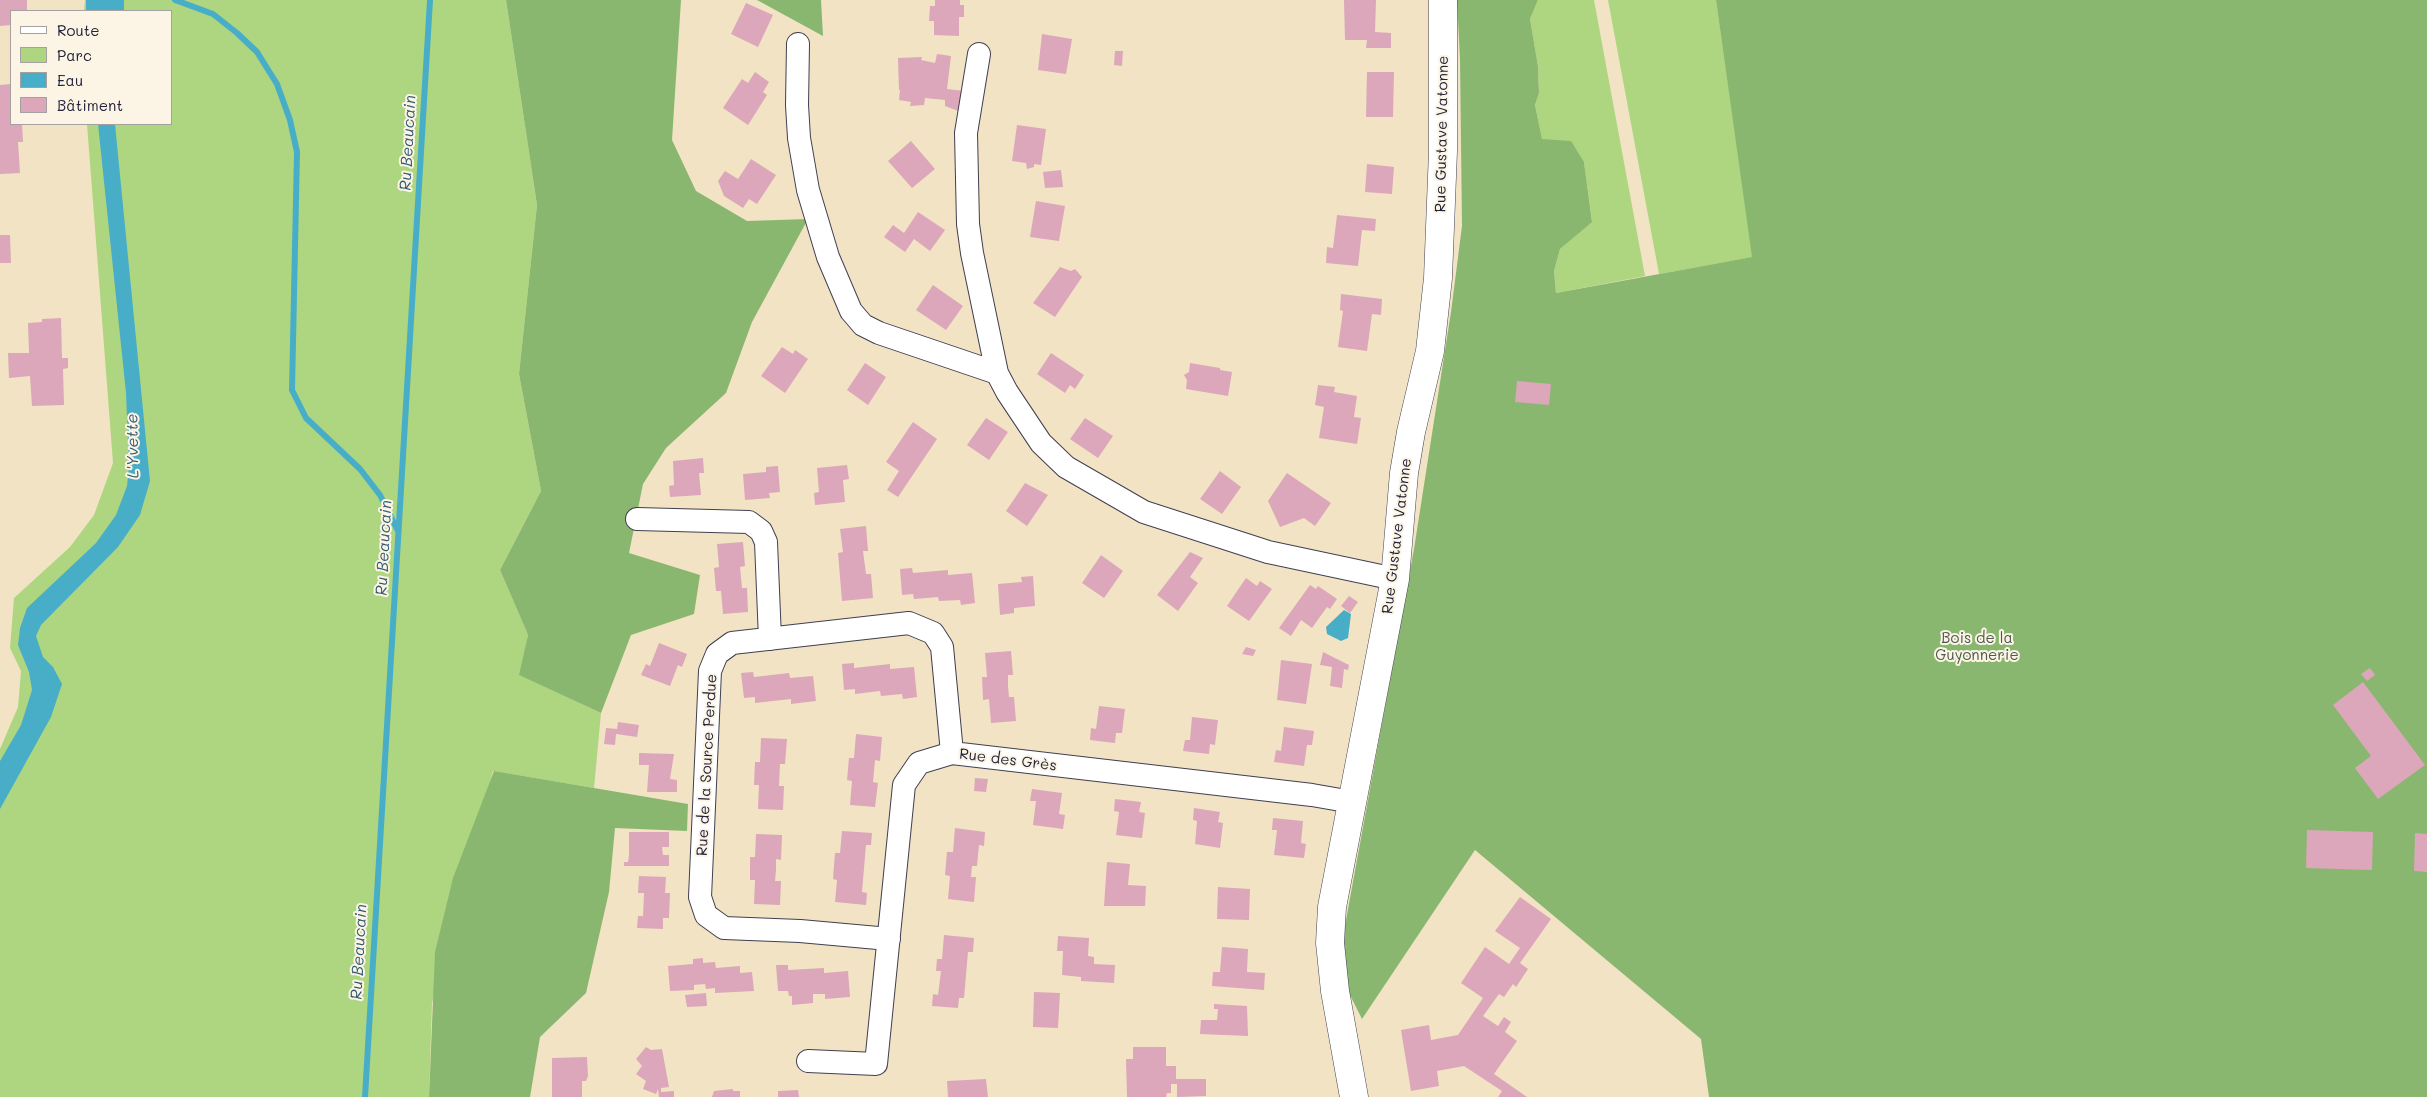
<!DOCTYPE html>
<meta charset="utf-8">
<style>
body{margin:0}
#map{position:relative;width:2427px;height:1097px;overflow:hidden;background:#f2e3c5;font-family:Mali,sans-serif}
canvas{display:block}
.legend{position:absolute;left:10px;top:10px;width:162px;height:115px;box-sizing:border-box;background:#fcf5e5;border:1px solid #a5a1a1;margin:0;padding:6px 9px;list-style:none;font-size:15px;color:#22223b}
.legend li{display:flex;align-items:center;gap:10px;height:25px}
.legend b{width:25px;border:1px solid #a5a1a1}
</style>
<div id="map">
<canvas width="2427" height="1097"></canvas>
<ul class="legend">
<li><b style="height:6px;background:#fff"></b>Route</li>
<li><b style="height:14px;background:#aed681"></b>Parc</li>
<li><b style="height:14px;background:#48aec8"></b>Eau</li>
<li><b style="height:14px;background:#dca7ba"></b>Bâtiment</li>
</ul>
</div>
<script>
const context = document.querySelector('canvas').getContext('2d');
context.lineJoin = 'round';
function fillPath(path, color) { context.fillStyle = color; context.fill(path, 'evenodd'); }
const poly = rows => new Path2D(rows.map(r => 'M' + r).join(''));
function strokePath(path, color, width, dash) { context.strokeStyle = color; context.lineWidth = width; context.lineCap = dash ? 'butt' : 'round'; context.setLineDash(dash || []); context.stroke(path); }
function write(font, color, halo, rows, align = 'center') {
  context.font = font + ' Mali,sans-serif'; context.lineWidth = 4; context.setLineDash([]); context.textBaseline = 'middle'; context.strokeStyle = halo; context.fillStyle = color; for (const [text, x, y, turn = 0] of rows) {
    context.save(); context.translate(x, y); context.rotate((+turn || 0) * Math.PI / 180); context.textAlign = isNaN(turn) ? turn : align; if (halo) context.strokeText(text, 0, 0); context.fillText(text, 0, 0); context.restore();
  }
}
fillPath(poly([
 [85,0,506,0,537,205,519,374,541,491,500,570,528,635,520,675,601,713,594,788,493,771,432,1003,429,1097,0,1097,0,749,18,707,21,671,10,648,14,598,70,547,94,515,113,463,87,124,171,124,171,11,84,11],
 [1538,0,1594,0,1645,276,1556,293,1554,271,1560,249,1592,221,1584,162,1542,140,1535,105,1539,93,1538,66,1530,19],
 [1608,0,1716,0,1753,257,1659,274]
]), '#aed681');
fillPath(poly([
 [506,0,681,0,672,140,696,191,747,221,808,219,752,322,726,393,666,448,643,484,629,553,700,575,694,614,631,635,601,713,519,675,528,635,500,570,541,491,519,374,537,205],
 [757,0,821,0,823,36],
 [1457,0,1538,0,1530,19,1538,66,1539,93,1535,105,1542,139,1571,141,1584,162,1592,222,1560,249,1554,271,1556,293,1752,257,1716,0,2427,0,2427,1097,1709,1097,1701,1039,1475,850,1362,1019,1337,969,1414,549,1451,312,1462,226,1460,59],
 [494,771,688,804,687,831,615,828,609,892,586,993,540,1037,530,1097,429,1097,435,952,453,878]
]), '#8ab76f');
fillPath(poly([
 [98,124,115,124,150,481,140,515,118,547,41,625,36,636,43,657,53,667,62,684,51,717,0,809,0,761,21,725,32,690,29,672,18,645,20,628,27,608,96,543,116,515,127,486,129,467,126,393],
 [1344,610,1351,614,1348,638,1341,641,1327,634,1326,627]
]), '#48aec8');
strokePath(poly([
 [175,0,213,14,237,33,257,52,277,84,290,120,297,152,292,390,306,418,360,469,380,495,398,531],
 [365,1097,430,0]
]), '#48aec8', 6);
strokePath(poly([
 [105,11,105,0]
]), '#48aec8', 38);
fillPath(poly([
 [0,0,27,0,27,11,11,11,11,25,0,26],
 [935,0,960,0,960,5,964,5,964,17,959,17,959,36,934,35,934,21,929,21,930,6,935,6],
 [1344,0,1376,0,1375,32,1391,33,1391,48,1366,48,1367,40,1345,40],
 [746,3,773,15,758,47,731,34],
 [1042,34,1072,39,1066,74,1038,70],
 [1115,51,1123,51,1122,66,1114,65],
 [937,54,951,56,947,89,964,91,961,112,945,106,945,100,925,98,924,105,910,106,911,102,899,100,900,90,899,90,898,58,922,57,921,60,935,63],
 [755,72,769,82,763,92,767,95,748,125,723,108,742,79,748,83],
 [1367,72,1394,72,1393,117,1366,117],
 [11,84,11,124,22,124,23,142,18,142,20,173,0,174,0,85],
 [1017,125,1046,129,1041,165,1034,164,1034,167,1027,169,1026,163,1012,161],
 [911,141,935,169,912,188,888,161],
 [751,159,776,175,757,204,749,199,743,208,724,196,718,181,725,171,738,179],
 [1367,164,1394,167,1392,194,1365,192],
 [1061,170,1063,187,1045,188,1043,172],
 [1036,201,1065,206,1059,241,1030,237],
 [918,212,945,230,930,251,914,239,905,252,884,237,893,225,904,233],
 [1337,215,1376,219,1375,231,1362,230,1358,266,1326,263,1327,247,1333,248],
 [0,235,10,235,11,263,0,263],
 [1060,267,1071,271,1075,269,1082,277,1055,317,1033,303],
 [933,285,963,306,946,330,916,310],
 [1341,294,1382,299,1381,315,1372,314,1367,351,1338,347,1343,311,1340,310],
 [61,318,62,358,68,358,68,368,63,369,64,405,32,406,30,376,9,378,8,353,29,353,28,323,42,322,42,319],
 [782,347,793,354,795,350,808,359,785,393,761,376],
 [1051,353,1084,375,1075,389,1070,385,1065,393,1037,374],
 [865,363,886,377,868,405,847,390],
 [1190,363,1220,368,1220,370,1232,372,1228,396,1186,389,1187,380,1184,375,1189,372],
 [1517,381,1551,384,1549,405,1515,402],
 [1318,385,1335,387,1334,392,1357,396,1354,417,1361,418,1357,444,1319,438,1324,407,1315,405],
 [986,418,1008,432,989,460,967,445],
 [1085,418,1113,436,1098,458,1070,439],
 [913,422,937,439,898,497,887,490,899,471,886,462],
 [703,458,704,473,699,473,701,495,670,497,669,486,674,485,673,461],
 [847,465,849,479,843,480,845,502,815,505,814,493,819,492,817,468],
 [778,466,780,492,769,493,770,498,745,500,743,474,766,472,766,467],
 [1220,471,1241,487,1222,514,1200,499],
 [1287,473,1331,503,1315,526,1304,518,1280,527,1268,501],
 [1025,483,1048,495,1027,526,1006,511],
 [866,526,868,551,863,551,866,574,871,574,873,598,842,601,838,553,843,552,840,529],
 [743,542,745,566,740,567,742,588,747,588,748,612,723,614,721,591,716,591,714,568,719,567,717,544],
 [1190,552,1203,558,1190,577,1198,583,1178,611,1157,595],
 [1101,555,1123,571,1104,598,1082,583],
 [912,568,913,573,948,570,948,575,972,573,975,603,961,605,960,600,939,601,938,597,914,599,913,594,902,595,900,569],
 [1033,576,1035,606,1014,608,1014,613,1000,615,998,584,1022,582,1021,577],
 [1246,578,1257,586,1260,581,1272,589,1249,621,1227,606],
 [1310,585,1316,589,1318,586,1337,599,1330,609,1327,607,1312,628,1301,620,1291,636,1279,628],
 [1349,596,1358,602,1350,613,1341,606],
 [659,643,687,654,682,667,678,665,670,686,641,675,646,664,650,666],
 [1246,647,1256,650,1253,656,1242,654],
 [1011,651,1013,675,1008,675,1008,686,1009,697,1014,697,1016,721,991,723,989,699,983,700,982,677,987,677,985,653],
 [1323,652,1349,665,1348,670,1344,669,1342,688,1330,686,1332,667,1320,665],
 [1281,660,1312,664,1306,704,1277,700],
 [854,663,854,668,890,664,890,669,914,667,917,697,903,699,902,694,881,696,880,691,855,694,855,689,844,690,842,664],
 [2370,668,2375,675,2367,681,2361,674],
 [753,672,754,677,789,673,790,678,813,676,816,701,791,704,791,699,755,703,755,697,744,698,741,673],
 [2363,682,2425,765,2378,799,2355,768,2371,756,2333,705],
 [1099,706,1125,709,1122,733,1116,733,1115,743,1090,740,1091,728,1096,729],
 [1192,717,1218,720,1215,745,1210,744,1209,754,1183,751,1185,740,1190,740],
 [618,722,639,725,637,737,616,734,615,745,604,744,606,728,617,729],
 [1284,727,1314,731,1312,745,1307,745,1304,766,1274,762,1276,750,1281,751],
 [856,734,882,737,880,761,875,760,873,782,878,783,875,807,850,805,852,781,847,780,849,758,854,758],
 [761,738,787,739,785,764,780,764,779,786,784,786,783,810,758,809,759,785,754,785,755,762,760,762],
 [639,753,674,754,670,779,677,780,677,792,647,792,649,765,639,765],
 [975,778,988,779,986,792,974,791],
 [1032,789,1062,793,1059,814,1065,815,1063,829,1033,825,1036,801,1030,801],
 [1115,799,1141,802,1139,812,1145,813,1142,838,1116,835,1119,812,1114,811],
 [1194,808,1220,812,1218,822,1223,823,1220,848,1195,844,1197,821,1193,820],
 [1273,818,1303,821,1301,843,1306,844,1304,858,1274,855,1277,830,1272,830],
 [955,828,985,832,984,846,979,845,977,866,972,866,971,877,976,877,974,902,948,899,950,876,945,875,947,852,953,852],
 [2307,830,2373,832,2372,870,2306,868],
 [842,831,872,833,871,845,866,845,862,892,867,893,866,905,835,902,837,880,833,879,835,853,840,853],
 [629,832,669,832,669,847,662,847,663,855,669,855,669,866,624,866,624,862,628,862,629,855],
 [2415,833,2427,834,2427,872,2414,871],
 [756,834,782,835,781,860,776,859,776,870,775,881,781,881,780,905,754,904,755,880,750,880,750,857,755,857],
 [1107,862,1130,864,1128,885,1146,886,1145,906,1104,906],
 [639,876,666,877,665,893,670,893,669,918,663,918,663,929,637,928,638,916,643,916,644,893,638,893],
 [1218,887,1250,889,1249,920,1217,919],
 [1520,897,1551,919,1520,963,1528,969,1516,987,1513,984,1504,997,1499,994,1483,1016,1498,1026,1504,1017,1511,1022,1505,1032,1517,1041,1494,1074,1527,1097,1498,1097,1502,1091,1464,1066,1437,1071,1439,1086,1411,1091,1401,1030,1429,1025,1431,1040,1458,1035,1483,998,1461,983,1485,947,1509,964,1520,948,1495,931],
 [944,935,974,938,973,952,968,952,964,998,959,998,958,1008,932,1006,933,994,938,995,941,971,936,971,937,959,942,959],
 [1058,936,1089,938,1088,956,1094,957,1094,964,1115,965,1114,983,1081,981,1081,977,1062,975,1063,951,1057,951],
 [1222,947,1248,949,1247,972,1265,973,1264,990,1212,986,1213,972,1220,972],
 [703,958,703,963,715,962,716,968,740,966,740,973,752,972,754,991,715,993,715,988,706,989,705,984,694,985,694,990,670,991,668,966,693,964,693,959],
 [776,965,788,965,788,970,824,968,824,973,848,971,850,997,825,999,825,994,813,994,813,1003,792,1005,792,996,789,996,788,991,778,991],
 [1034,992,1060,993,1058,1028,1033,1027],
 [706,993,707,1006,687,1007,685,995],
 [1214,1004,1247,1006,1248,1036,1200,1034,1201,1020,1217,1020,1218,1009,1214,1009],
 [646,1047,651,1050,662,1049,669,1087,661,1088,661,1092,674,1091,674,1097,659,1097,658,1089,656,1094,643,1089,646,1081,636,1074,642,1066,636,1059],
 [1133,1047,1166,1047,1166,1066,1176,1066,1176,1079,1206,1079,1206,1096,1177,1097,1177,1084,1171,1084,1171,1093,1167,1093,1166,1097,1127,1097,1126,1059,1133,1059],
 [587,1057,588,1076,586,1081,582,1081,582,1097,552,1097,552,1058],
 [986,1079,988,1097,948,1097,947,1081],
 [733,1089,733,1091,740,1091,740,1097,712,1097,714,1091],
 [798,1090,799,1097,778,1097,778,1091]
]), '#dca7ba');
const minor = poly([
 [798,44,797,105,799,138,808,190,828,257,851,311,863,325,879,333,997,373],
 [979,54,966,133,968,224,972,253,997,373,1007,392,1041,443,1066,467,1144,512,1268,552,1395,579],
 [637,519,749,522,761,531,766,542,770,639],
 [889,939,800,931,724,928,706,915,700,897,710,671,717,654,732,643,909,623,933,633,942,647,952,753],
 [808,1061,876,1064,904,785,919,763,952,753,1312,795,1352,802]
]);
const tertiary = poly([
 [1354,1097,1335,991,1330,943,1332,907,1395,579,1404,473,1411,432,1430,351,1438,278,1443,151,1443,0]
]);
strokePath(minor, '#413f50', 24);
strokePath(tertiary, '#413f50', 29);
strokePath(minor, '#fff', 22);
strokePath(tertiary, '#fff', 28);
write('15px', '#22223b', '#fcf5e5', [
 ["Rue Gustave Vatonne",1442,134,-89],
 ["Rue Gustave Vatonne",1397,536,-83],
 ["Rue des Grès",1008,760,7],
 ["Rue de la Source Perdue",707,765,-87]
]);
write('15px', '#4c5850', '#fcf5e5', [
 ["Bois de la",1977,638],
 ["Guyonnerie",1977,655]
]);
write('italic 16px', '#315a73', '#fcf5e5', [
 ["Ru Beaucain",408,143,-87],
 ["L'Yvette",133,446,-91],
 ["Ru Beaucain",384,548,-87],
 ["Ru Beaucain",359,952,-87]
]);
</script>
